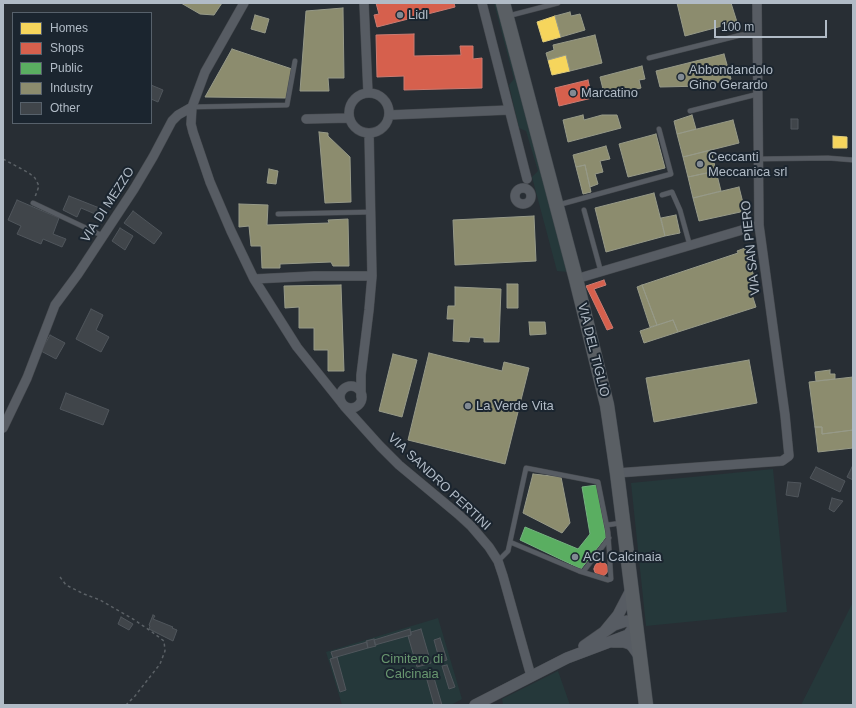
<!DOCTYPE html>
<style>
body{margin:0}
#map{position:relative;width:856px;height:708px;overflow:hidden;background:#282e34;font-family:Arial,sans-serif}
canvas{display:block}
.frame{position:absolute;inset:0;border:4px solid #b1bbc6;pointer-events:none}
.legend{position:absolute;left:12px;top:12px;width:140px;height:112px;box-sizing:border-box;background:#1b252f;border:1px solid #57616b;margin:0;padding:5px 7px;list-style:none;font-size:12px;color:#b1bbc6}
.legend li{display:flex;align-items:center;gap:8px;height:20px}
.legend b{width:20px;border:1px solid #57616b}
.scale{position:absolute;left:714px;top:20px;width:113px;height:18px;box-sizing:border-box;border:2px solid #b1bbc6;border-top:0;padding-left:5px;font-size:12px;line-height:14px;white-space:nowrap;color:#b1bbc6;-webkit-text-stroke:3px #1b252f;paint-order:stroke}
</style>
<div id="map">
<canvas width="856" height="708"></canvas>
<div class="frame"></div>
<ul class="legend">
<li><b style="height:11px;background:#f6d55c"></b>Homes</li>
<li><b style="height:11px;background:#d6604d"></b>Shops</li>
<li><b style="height:11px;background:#5aae61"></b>Public</li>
<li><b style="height:11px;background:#8c8c6e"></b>Industry</li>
<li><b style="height:11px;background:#40454a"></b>Other</li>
</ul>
<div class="scale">100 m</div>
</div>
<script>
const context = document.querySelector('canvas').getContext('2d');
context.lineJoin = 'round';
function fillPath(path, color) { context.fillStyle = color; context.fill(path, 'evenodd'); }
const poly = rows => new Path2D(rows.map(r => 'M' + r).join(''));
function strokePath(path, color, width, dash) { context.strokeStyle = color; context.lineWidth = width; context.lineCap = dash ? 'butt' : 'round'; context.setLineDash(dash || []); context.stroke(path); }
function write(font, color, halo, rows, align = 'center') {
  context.font = font + ' Arial,sans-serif'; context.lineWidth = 4; context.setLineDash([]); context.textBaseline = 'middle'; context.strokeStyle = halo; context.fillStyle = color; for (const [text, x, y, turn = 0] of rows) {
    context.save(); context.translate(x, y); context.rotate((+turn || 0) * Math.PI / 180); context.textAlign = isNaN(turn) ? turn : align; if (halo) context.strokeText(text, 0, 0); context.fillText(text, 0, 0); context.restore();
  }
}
fillPath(poly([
 [494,3,499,3,569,272,557,271,532,177,538,171,526,131,519,128,509,85,514,79],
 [773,469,787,612,646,626,631,483],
 [853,602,853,705,801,705,845,618],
 [438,618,462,699,451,705,342,705,326,652],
 [558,671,570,705,503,705,502,699]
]), '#25383a');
const homes = poly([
 [555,16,561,37,543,42,537,22,555,16],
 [566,55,570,71,552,75,548,60,566,55],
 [833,136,847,137,847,148,833,148,833,136]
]);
fillPath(homes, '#f6d55c');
strokePath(homes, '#e1cd7c', 1);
const shops = poly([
 [376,3,454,3,455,7,377,27,374,15,379,14,376,3],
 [414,34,414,56,461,55,460,46,473,46,473,59,482,58,482,88,404,90,404,76,377,77,376,35,414,34],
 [588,80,592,98,559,106,555,88,588,80],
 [604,280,606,285,594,289,613,328,607,330,586,286,604,280],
 '594 569a7 7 0 1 1 14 0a7 7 0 1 1-14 0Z'
]);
fillPath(shops, '#d6604d');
strokePath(shops, '#cb7b71', 1);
const public = poly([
 [597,485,606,537,581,569,520,540,525,527,578,549,590,534,582,487,597,485]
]);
fillPath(public, '#5aae61');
strokePath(public, '#74b27f', 1);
const industry = poly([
 [181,3,222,3,214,15,200,14,181,3],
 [677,3,731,3,737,22,685,36,677,3],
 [343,8,344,78,328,78,329,91,300,91,306,11,343,8],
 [570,12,571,16,580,14,585,30,561,37,555,16,570,12],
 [255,15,269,19,265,33,251,29,255,15],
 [595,35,602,63,570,71,566,55,548,60,546,53,554,50,553,45,595,35],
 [232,49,292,69,286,98,205,97,232,49],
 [724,54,731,79,704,86,660,87,656,71,724,54],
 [642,66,645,79,639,80,641,88,605,97,600,77,642,66],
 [583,115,584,120,602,115,617,115,621,128,568,142,563,120,583,115],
 [692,115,696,129,677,134,674,121,692,115],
 [733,120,739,143,683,157,677,134,733,120],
 [319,132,328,133,328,136,350,157,351,202,325,203,319,132],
 [656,134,665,168,628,177,619,144,656,134],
 [606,146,610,159,600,161,603,172,595,174,598,184,590,187,585,165,576,167,573,155,606,146],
 [711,150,716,171,688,177,683,157,711,150],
 [585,165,591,192,583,194,576,167,585,165],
 [269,169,278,171,276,184,267,183,269,169],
 [716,171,721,191,693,198,688,177,716,171],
 [739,187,745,211,699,221,693,198,739,187],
 [654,193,665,236,606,252,595,208,654,193],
 [239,204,268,205,267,225,329,223,328,220,348,219,349,266,333,266,331,262,280,264,280,268,262,268,261,246,251,246,249,226,239,227,239,204],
 [676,215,680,233,665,236,661,218,676,215],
 [534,216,536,261,455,265,453,220,534,216],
 [745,248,756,283,749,285,756,307,678,332,673,320,657,325,642,285,738,253,737,251,745,248],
 [507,284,518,284,518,308,507,308,507,284],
 [341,285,344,371,328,371,328,350,314,350,314,328,299,328,299,307,285,308,284,286,341,285],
 [642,285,657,325,650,327,637,287,642,285],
 [455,287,501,289,499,342,484,342,484,338,470,337,469,342,453,341,454,319,447,319,448,306,455,306,455,287],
 [673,320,678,332,644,343,640,331,673,320],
 [529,322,545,322,546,334,530,335,529,322],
 [429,353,502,371,504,362,529,368,505,464,408,440,429,353],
 [393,354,417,360,402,417,379,411,393,354],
 [749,360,757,403,654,422,646,378,749,360],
 [830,370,830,374,835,374,835,379,816,381,815,372,830,370],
 [853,377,853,430,822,434,822,427,815,427,809,382,853,377],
 [815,427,822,427,822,434,853,430,853,448,818,452,815,427],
 [533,474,561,477,570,523,562,533,523,513,533,474]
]);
fillPath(industry, '#8c8c6e');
strokePath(industry, '#979a88', 1);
const building = poly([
 [151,85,163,90,158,102,151,99,151,85],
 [791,119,798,119,798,129,791,129,791,119],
 [69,196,102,209,100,216,81,208,77,217,63,210,69,196],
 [17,200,59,218,53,234,66,239,62,247,43,239,41,244,17,234,21,226,8,220,17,200],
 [133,211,162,233,154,244,124,223,133,211],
 [120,228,133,236,125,250,112,241,120,228],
 [91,309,103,315,96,330,109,337,101,352,76,339,91,309],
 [50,335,65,343,56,359,41,351,50,335],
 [66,393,109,410,103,425,60,409,66,393],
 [853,465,853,480,847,477,853,465],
 [816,467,845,481,840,492,810,478,816,467],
 [788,482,801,483,798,497,786,495,788,482],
 [832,498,843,501,834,512,829,509,832,498],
 [153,615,155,616,153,619,173,627,172,628,177,630,173,641,149,629,150,626,149,625,153,615],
 [121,617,133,624,129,630,118,624,121,617],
 [410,629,411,635,375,645,374,640,410,629],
 [421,629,431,663,417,667,408,636,411,635,411,632,421,629],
 [440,638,447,660,440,662,434,640,440,638],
 [374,639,376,646,368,648,366,641,374,639],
 [367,642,368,648,333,658,331,652,367,642],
 [337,657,346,690,340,692,330,659,337,657],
 [447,665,455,687,449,689,442,666,447,665],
 [432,671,442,705,434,705,425,673,432,671]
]);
fillPath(building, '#40454a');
strokePath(building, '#50565c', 1);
const service = poly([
 [508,16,558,3],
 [649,58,741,35,758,33],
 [192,107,287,105,295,61],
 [690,111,758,94],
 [758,159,828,158,853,160],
 [662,195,672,192,680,210,690,246],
 [33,203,103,236],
 [558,205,671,174,659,129],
 [584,210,601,272],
 [278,214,371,212],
 [607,525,621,523],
 [498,561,508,551,510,542,526,468,598,482,608,532,611,579,608,580,579,571,510,542],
 [583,572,609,538]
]);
const minor = poly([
 [244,3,205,72,192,107,191,124,193,132,210,182,231,231,254,279,297,347,341,402],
 [364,3,368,93],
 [482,3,527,179],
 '349 113a20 20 0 1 1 40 0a20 20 0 1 1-40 0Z',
 [389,115,509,110],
 [306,119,349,118],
 '515 196a8 8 0 1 1 16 0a8 8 0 1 1-16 0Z',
 [254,279,314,276,372,276],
 [576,279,759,225],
 '340 397a11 11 0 1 1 22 0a11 11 0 1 1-22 0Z',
 [361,397,361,375,369,310,372,276,369,133],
 [344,406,380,446,399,465,459,515,471,526,489,547,498,561,503,576,531,676],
 [3,428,27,378,55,305,78,274,134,189,153,157,172,121,178,115,192,107],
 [617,473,782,461,789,456,785,415,759,225,757,3]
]);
const tertiary = poly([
 [613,642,624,642,630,644,633,647,640,657],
 [584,646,604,632,618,615,631,590],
 [475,705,567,658,628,635,636,625,627,621,623,622,614,625,604,632]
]);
const primary = poly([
 [503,3,576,279,607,405,617,473,646,705]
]);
strokePath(service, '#464a4f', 5.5);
strokePath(minor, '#464a4f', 10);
strokePath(tertiary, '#464a4f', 12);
strokePath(primary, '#454b51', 15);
strokePath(poly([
 [3,159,29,173,35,178,39,186,35,197],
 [60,577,66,585,84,594,100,600,133,619,152,632,164,641,165,651,160,664,135,696,126,705]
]), '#5b6166', 1.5, [3, 3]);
strokePath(service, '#575c63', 4.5);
strokePath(minor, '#575c63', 9);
strokePath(tertiary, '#575c63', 11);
strokePath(primary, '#5a5f64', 14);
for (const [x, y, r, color] of [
 [400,15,4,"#818a93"],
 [681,77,4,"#818a93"],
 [573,93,4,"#818a93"],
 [700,164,4,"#818a93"],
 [468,406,4,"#818a93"],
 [575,557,4,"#818a93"]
]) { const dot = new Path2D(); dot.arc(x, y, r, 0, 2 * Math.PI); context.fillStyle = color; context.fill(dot); strokePath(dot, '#1b252f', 1.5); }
write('13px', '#b1bbc6', '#1b252f', [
 ["Lidl",408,15],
 ["Abbondandolo",689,70],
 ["Gino Gerardo",689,85],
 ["Marcatino",581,93],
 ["Ceccanti",708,157],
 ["Meccanica srl",708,172],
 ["La Verde Vita",476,406],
 ["ACI Calcinaia",583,557]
], 'left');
write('13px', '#b1bbc6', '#1b252f', [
 ["VIA DI MEZZO",108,205,-57],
 ["VIA SAN PIERO",751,248,-96],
 ["VIA DEL TIGLIO",593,350,76],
 ["VIA SANDRO PERTINI",439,482,43]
]);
write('13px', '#68966f', '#1b252f', [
 ["Cimitero di",412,659],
 ["Calcinaia",412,674]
]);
</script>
